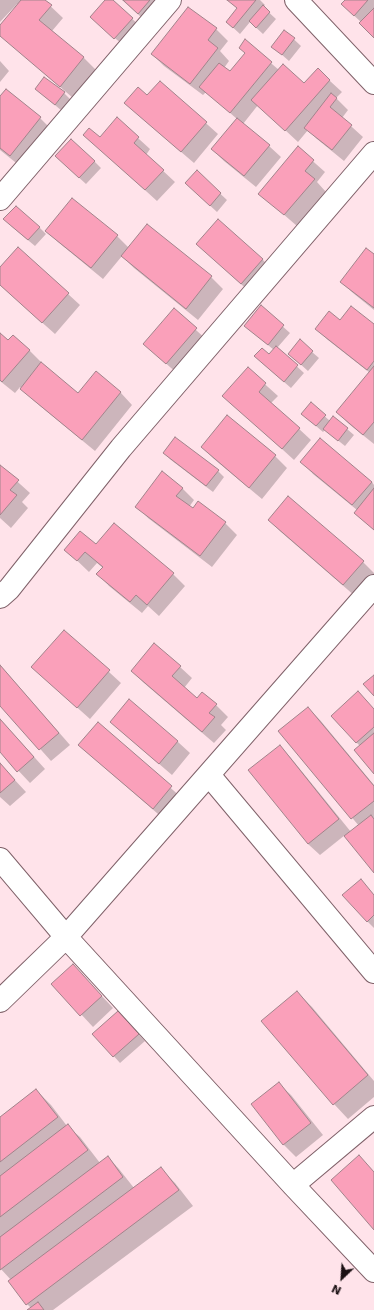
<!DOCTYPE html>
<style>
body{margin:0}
#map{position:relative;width:374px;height:1310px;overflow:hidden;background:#ffe3ea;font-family:"DejaVu Sans",sans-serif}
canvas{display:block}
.north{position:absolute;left:322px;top:1258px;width:40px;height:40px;-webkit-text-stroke:3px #ffe3ea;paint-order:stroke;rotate:205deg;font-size:11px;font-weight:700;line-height:16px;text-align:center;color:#1b1013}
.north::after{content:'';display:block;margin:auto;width:14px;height:18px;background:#1b1013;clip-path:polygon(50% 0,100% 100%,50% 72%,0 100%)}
</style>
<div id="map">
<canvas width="374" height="1310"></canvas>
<div class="north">N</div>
</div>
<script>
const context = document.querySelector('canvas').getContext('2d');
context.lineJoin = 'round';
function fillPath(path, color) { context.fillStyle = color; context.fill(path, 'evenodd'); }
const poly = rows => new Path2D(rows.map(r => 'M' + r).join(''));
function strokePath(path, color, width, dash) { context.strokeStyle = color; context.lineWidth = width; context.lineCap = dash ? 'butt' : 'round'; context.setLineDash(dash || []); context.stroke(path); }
fillPath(poly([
 [0,0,44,0,63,18,52,31,84,58,96,70,73,98,0,35,0,27,18,6,17,4,0,22],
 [107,0,111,0,139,25,122,44,98,24],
 [122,0,172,0,150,25],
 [228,0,260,0,265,5,263,7,276,19,263,34,250,22,240,34,227,22,238,9],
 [346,0,374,0,374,37,361,22,349,11],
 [216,29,228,41,220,51,229,61,224,68,230,73,246,54,245,41,279,70,304,85,318,70,342,92,336,98,348,110,342,118,363,137,344,161,317,139,308,130,298,142,258,105,243,124,269,146,281,157,256,187,224,161,212,149,237,119,206,92,203,95,164,66,152,54],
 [285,31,301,46,289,61,273,47],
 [0,61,9,71,0,82],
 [160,82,218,134,194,163,138,115,126,103,147,96],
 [36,89,64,93,71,100,62,111],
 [6,91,40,118,55,133,25,170,0,150,0,97],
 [117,119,150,149,146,155,175,182,157,201,84,135,100,139],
 [298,148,325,172,317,182,326,192,297,226,260,194],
 [94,161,101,168,86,184,63,163],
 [197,172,227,200,217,212,193,190],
 [11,226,39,227,46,234,35,246],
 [46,231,117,236,129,248,211,277,223,289,198,320,134,268,122,256,103,279,58,242],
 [197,244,262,259,274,271,253,295],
 [18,248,80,305,55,334,0,285,0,269],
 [374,255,374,310,353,293,341,282],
 [261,307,290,333,277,348,304,373,291,388,262,363,274,350,252,332],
 [174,310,208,341,179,375,144,344],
 [340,321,374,325,374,444,349,424,337,412,370,373,328,340,316,329],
 [0,335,8,342,29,350,41,362,40,363,78,395,96,373,121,393,132,405,95,451,33,400,20,387,15,393,0,381],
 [312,352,319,358,308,371,289,354],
 [248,369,278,396,271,403,311,440,294,460,224,396],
 [311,404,330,421,333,417,354,435,345,446,325,430,323,432,309,420],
 [202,447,275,456,287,468,262,499,214,459],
 [164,453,218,471,224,477,213,492,171,460],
 [302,462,372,482,374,485,374,530,355,513,357,510,313,474],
 [0,466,30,493,22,502,28,508,11,528,0,518],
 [182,488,194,500,189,507,225,523,237,535,212,567,148,518,137,506],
 [269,520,363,562,374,573,374,575,355,596,281,532],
 [96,545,173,574,185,586,159,616,148,606,142,613,109,586,98,574,103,568,97,563,89,572,66,550],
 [64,631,121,683,90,719,44,678],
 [155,644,192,678,184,688,197,699,216,705,228,717,221,725,226,730,214,743,144,683,132,671],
 [0,665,70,745,51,761,0,704],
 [129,701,178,742,190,753,172,775,123,733,111,722],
 [308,708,320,720,374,785,374,872,345,835,320,855,308,844,280,746,291,758,351,832,359,826,280,731],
 [374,709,374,772,360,746,356,742],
 [0,719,45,769,30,783,0,751],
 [98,723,183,799,165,820,91,756,79,745],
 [0,764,26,792,10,806,0,797],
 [361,880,374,895,374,928,367,921],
 [73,965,113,1008,93,1027,53,984],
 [297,992,312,1007,374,1081,374,1097,348,1119,334,1104],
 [118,1012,145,1041,120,1063,94,1034],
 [279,1084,291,1095,323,1135,296,1157,284,1145,253,1104],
 [36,1090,51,1105,67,1126,80,1137,100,1163,108,1157,119,1169,134,1188,160,1168,175,1183,193,1206,53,1310,28,1310,31,1308,27,1304,11,1280,0,1268,0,1118]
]), '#0003');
const building = poly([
 [21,0,45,0,52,5,39,20,84,57,60,87,0,36,0,25,21,0],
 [105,0,113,0,133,18,114,39,90,17,105,0],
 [123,0,150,0,138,14,123,0],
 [227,0,256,0,233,28,226,22,237,8,227,0],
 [345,0,368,0,354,16,341,4,345,0],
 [263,5,270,12,256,28,249,21,263,5],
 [188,7,217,28,208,40,218,48,190,84,151,54,188,7],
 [374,8,374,38,359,23,374,8],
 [284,30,295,38,282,55,271,47,284,30],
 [245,39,272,62,230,113,199,87,219,63,230,71,245,53,239,48,245,39],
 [283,64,304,83,318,68,330,80,285,131,251,100,283,64],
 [44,77,65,92,55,105,35,89,44,77],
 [160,81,207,122,181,152,124,103,138,87,147,95,160,81],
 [6,89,41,117,10,156,0,148,0,96,6,89],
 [331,93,337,98,330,107,352,125,332,150,304,128,331,93],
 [117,117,139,137,134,143,164,170,145,190,83,135,89,128,100,137,117,117],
 [237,118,270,145,244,176,211,149,237,118],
 [71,139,95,161,79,178,55,156,71,139],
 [298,146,314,160,305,171,315,179,284,215,258,194,298,146],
 [197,170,221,193,210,206,185,183,197,170],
 [72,198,118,235,91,268,45,231,72,198],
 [16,206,40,227,28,240,3,219,16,206],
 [218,219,263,259,241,284,196,244,218,219],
 [147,224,212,276,186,309,121,256,147,224],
 [18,247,69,293,42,323,0,285,0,267,18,247],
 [366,248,374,254,374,308,340,282,366,248],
 [261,305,284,325,268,345,244,326,261,305],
 [351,306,374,324,374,361,367,370,315,329,329,311,340,320,351,306],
 [174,308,197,328,166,364,143,344,174,308],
 [0,333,8,340,13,335,30,350,2,382,0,380,0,333],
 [300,339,313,351,301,365,288,354,300,339],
 [276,346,298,365,284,382,254,356,262,348,269,354,276,346],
 [41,362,78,393,96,371,121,392,82,440,20,389,41,362],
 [374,366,374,422,363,435,336,412,374,366],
 [248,367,266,383,259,392,300,428,282,449,222,396,248,367],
 [311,402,326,415,316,426,301,414,311,402],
 [227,415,276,455,249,488,201,447,227,415],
 [333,416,348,428,338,441,323,429,333,416],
 [175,437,219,470,206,486,163,453,175,437],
 [320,438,372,482,352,505,300,462,320,438],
 [0,465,19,480,10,490,17,495,0,515,0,465],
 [162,471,183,488,176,496,193,508,198,501,226,522,200,556,135,507,162,471],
 [374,488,374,530,354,513,374,488],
 [288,496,364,561,343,585,268,520,288,496],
 [114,523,174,573,147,605,136,595,130,602,96,574,103,567,85,552,77,561,64,550,80,531,96,544,114,523],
 [64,630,110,670,77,708,31,667,64,630],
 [154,643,181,666,172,676,197,698,202,692,217,704,209,713,215,717,202,732,131,671,154,643],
 [0,665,59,733,39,750,0,706,0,665],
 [374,675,374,696,363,684,374,675],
 [358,691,374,709,374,727,356,743,331,716,358,691],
 [129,699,178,741,159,764,110,722,129,699],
 [308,707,374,786,374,801,351,819,278,731,308,707],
 [0,719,34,757,17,772,0,752,0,719],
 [98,722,172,786,153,809,78,745,98,722],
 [374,733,374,774,354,750,374,733],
 [280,745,339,819,308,844,248,770,280,745],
 [0,763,15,780,0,793,0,763],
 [371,815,374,819,374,873,344,836,371,815],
 [361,879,374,895,374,915,367,922,342,895,361,879],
 [73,964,102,996,80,1016,51,984,73,964],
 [297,991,368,1075,333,1105,261,1021,297,991],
 [118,1011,139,1034,113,1057,92,1034,118,1011],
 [279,1082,311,1123,283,1145,251,1104,279,1082],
 [36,1089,58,1117,0,1162,0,1117,36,1089],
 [68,1124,88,1150,0,1217,0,1176,68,1124],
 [359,1155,374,1172,374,1230,331,1180,359,1155],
 [108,1156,123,1177,0,1270,0,1237,108,1156],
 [161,1167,179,1190,26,1305,8,1281,161,1167],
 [38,1302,44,1310,27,1310,38,1302]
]);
fillPath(building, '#faa0ba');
strokePath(building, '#a2838b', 1);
const minor = poly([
 [296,0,374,83],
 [0,199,170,0],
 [0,597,9,589,121,448,374,153],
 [209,775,374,972],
 [0,859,66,937,293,1185,374,1271],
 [0,1001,66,937,374,586],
 [293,1185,374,1117]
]);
strokePath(minor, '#7f6169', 24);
strokePath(minor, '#fff', 22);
</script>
